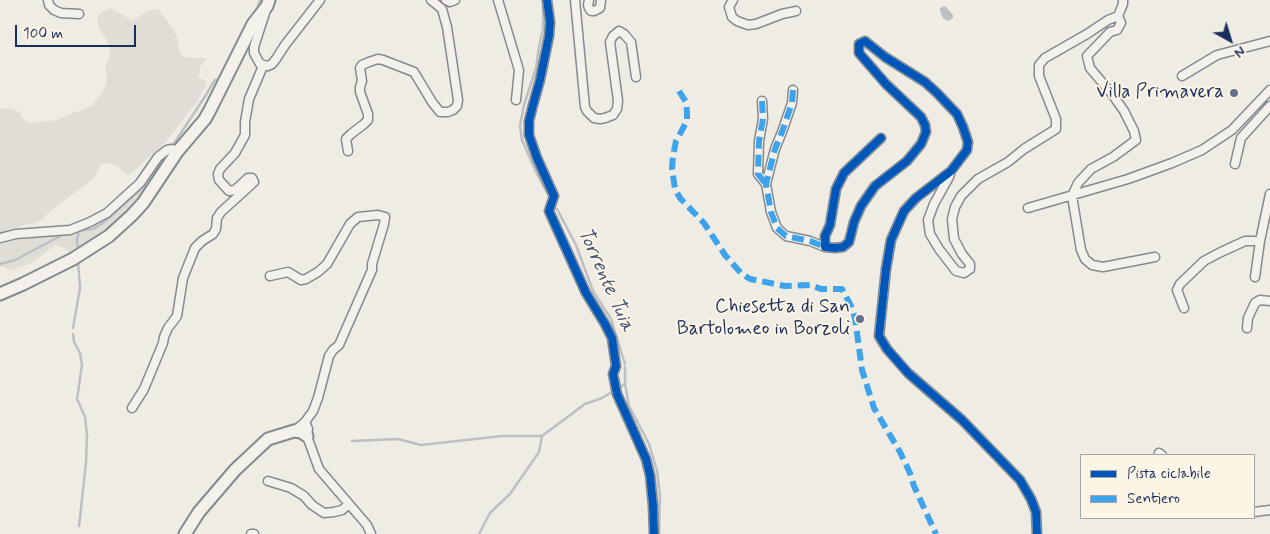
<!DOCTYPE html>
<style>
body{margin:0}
#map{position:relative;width:1270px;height:534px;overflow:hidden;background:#efece4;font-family:Mynerve,sans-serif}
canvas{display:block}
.legend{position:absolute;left:1080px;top:454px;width:175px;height:65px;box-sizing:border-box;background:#fcf5e5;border:1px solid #a2a6af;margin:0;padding:6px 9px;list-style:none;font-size:15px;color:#1b2f5e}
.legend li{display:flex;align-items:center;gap:10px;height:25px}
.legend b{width:25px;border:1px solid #a2a6af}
.north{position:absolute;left:1205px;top:15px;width:50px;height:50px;-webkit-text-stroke:4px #fcf5e5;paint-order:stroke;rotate:141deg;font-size:14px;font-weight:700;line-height:20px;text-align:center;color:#1b2f5e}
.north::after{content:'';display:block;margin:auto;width:18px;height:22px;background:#1b2f5e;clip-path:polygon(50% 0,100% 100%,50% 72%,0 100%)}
.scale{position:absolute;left:15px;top:25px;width:121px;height:22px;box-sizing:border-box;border:2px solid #1b2f5e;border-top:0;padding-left:6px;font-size:15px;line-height:18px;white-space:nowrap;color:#1b2f5e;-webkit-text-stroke:4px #fcf5e5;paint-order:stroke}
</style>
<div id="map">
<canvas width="1270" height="534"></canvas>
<ul class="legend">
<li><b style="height:6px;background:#0057b8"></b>Pista ciclabile</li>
<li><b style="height:6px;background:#3da3ed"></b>Sentiero</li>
</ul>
<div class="north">N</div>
<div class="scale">100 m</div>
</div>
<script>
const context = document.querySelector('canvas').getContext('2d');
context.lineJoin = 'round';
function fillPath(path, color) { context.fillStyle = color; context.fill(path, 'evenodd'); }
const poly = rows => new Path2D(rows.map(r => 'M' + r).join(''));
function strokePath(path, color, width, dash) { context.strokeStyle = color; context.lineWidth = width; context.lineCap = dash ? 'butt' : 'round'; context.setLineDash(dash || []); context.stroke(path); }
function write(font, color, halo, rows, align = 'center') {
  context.font = font + ' Mynerve,sans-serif'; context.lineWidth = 4; context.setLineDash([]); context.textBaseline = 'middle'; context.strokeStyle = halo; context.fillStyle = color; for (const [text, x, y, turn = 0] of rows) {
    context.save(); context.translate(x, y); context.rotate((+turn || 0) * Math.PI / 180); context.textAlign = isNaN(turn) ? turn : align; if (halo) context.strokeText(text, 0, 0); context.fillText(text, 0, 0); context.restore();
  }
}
fillPath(poly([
 [111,8,133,21,149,10,158,9,174,30,177,38,180,54,187,58,207,58,200,67,199,78,207,81,205,87,196,103,157,153,155,155,152,154,128,176,118,167,111,163,103,164,99,167,96,175,93,179,58,205,37,223,27,224,0,234,0,109,11,108,19,112,23,119,31,123,57,120,75,112,83,110,91,106,103,92,106,84,107,75,105,67,109,59,110,50,107,41,98,26,97,17,103,11],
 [144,182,150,183,150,188,125,218,86,247,70,253,63,248,59,246,54,246,31,263,10,270,2,266,0,267,0,244,10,241,62,234,85,228]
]), '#e0ddd7');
fillPath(poly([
 [945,6,953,15,953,18,948,21,943,18,940,11,940,8]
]), '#bebfc2');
strokePath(poly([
 [543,0,543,29,539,47,536,68,524,105,520,126,522,140,537,174,550,198],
 [258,6,260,0],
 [171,148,204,98,215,80,219,79],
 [557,209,576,245,593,291,611,319,625,364],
 [77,231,93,229,103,223,140,190,155,168,168,153],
 [78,251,77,240,79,230],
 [0,264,15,260,66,233],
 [73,328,80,288,78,262],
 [73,334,74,342,80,353,82,365,77,399,85,417,87,435,86,463,79,526],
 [625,367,625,384,629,406,649,444,657,471,660,496,659,534],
 [352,441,398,439,421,445,502,436,542,436,585,404,602,398,625,384],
 [479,534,490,513,510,494,539,452,542,436]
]), '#bebfc2', 2.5);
const street = poly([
 [48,0,49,5,54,10,61,13,79,14],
 [446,0,450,2,455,0],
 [498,0,519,70,516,100],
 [547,0,550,22,549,36,540,80,533,105,529,121,529,135,537,158,554,196,549,211,586,293,605,324,612,338,616,366,613,374,617,394,646,459,650,475,653,505,654,534],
 [575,0,585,107,587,111,594,118,600,119,605,118,613,115,617,109,618,101,610,42,613,36,619,31,624,34,631,42,636,77],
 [589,0,588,5,589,8,591,11,594,11,600,8,601,0],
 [733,0,729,7,732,17,737,21,748,25,756,24,782,14,796,11],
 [266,10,254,47,254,53,260,64,268,66,272,64,276,59,285,45,320,0],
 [1118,16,1121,23,1117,30,1110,32,1087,56,1090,68,1112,94,1124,111,1134,131,1136,140,1113,157,1091,169,1078,183,1072,196,1081,250,1085,259,1092,265,1103,267,1155,257],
 [1182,76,1217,55,1270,41],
 [793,90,792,103,782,132,775,149,766,184,771,212,777,228,786,236,810,241,825,247],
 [762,101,763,119,759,141,758,174,766,184],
 [881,138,844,173,836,189,830,225,825,236,825,247,835,248,843,247,849,242,854,222,861,206,875,186,907,161,921,144,926,132,925,125,921,117,886,84,859,53,859,44,865,41,885,57,925,82,937,93,957,114,963,127,968,142,967,150,951,171,916,198,904,211,891,240,886,269,879,336,887,349,908,373,962,420,1020,480,1031,499,1036,512,1037,534],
 [348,151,346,139,351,134,364,124,368,120,368,114,360,92,360,87,362,81,360,68,362,65,369,62,378,59,383,60,414,72,432,102,440,112,448,112,453,110,457,106,458,100,447,27,442,9,431,0],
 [1235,164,1241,138,1270,106],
 [951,171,949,177,934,204,928,220,930,234,939,249,956,271,964,273,970,269,970,264,962,254,954,239,952,219,955,207,961,196,978,179,1008,162,1024,149,1056,129,1056,119,1039,76,1039,65,1045,58,1087,34,1108,20,1118,16,1123,4,1123,0],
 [1028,208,1128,179,1172,163,1202,150,1232,130,1270,90],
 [0,238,16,234,70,230,90,222,107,213,140,183,158,157,167,150,172,149,177,152],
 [270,276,288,272,301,280,306,279,318,272,327,264,350,224,358,217,378,215,385,217,384,224,372,264,372,270,339,345,333,350,329,356,318,398,313,411,305,422,294,431],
 [1255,277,1260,241,1270,194],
 [1184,308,1177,290,1180,284,1204,261,1221,252,1245,241,1260,241],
 [1247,328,1248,318,1255,303,1260,300,1270,301],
 [132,408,144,389,163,343,164,337,168,328,177,316,183,278,195,248,202,241,213,234,216,229,217,218,221,212,254,182,252,178,248,178,235,190,229,191,219,180,218,174,220,169,235,153,245,135,245,122,249,99,263,66],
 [305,422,308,429,307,436,319,469,367,525,371,534],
 [1159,453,1162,455],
 [268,481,291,488,304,496,312,505,324,513,334,512,342,510,349,504],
 [1254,512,1270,510],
 [251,534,254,534]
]);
const secondary = poly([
 [0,294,23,284,73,259,109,236,132,215,143,203,177,152,205,119,210,110,253,24,267,6,269,0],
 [185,534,199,512,235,470,268,439,294,431,301,432,307,436]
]);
strokePath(street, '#86898e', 11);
strokePath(secondary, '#86898e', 15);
strokePath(street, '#f4f1eb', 8);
strokePath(secondary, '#f4f1eb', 11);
strokePath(poly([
 [793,90,792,103,782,132,775,149,766,184,771,212,777,228,786,236,810,241,825,247],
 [679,91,686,102,687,112,687,121,676,141,673,156,672,169,675,189,680,198,704,223,725,255,741,273,750,279,785,286,810,285,821,289,842,289,851,306,855,318,862,370,874,408,900,452,910,473,914,486,936,534],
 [762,101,763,119,759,141,758,174,766,184]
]), '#3da3ed', 6, [12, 6]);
strokePath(poly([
 [547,0,550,22,549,36,540,80,533,105,529,121,529,135,537,158,554,196,549,211,586,293,605,324,612,338,616,366,613,374,617,394,646,459,650,475,653,505,654,534],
 [881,138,844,173,836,189,830,225,825,236,825,247,835,248,843,247,849,242,854,222,861,206,875,186,907,161,921,144,926,132,925,125,921,117,886,84,859,53,859,44,865,41,885,57,925,82,937,93,957,114,963,127,968,142,967,150,951,171,916,198,904,211,891,240,886,269,879,336,887,349,908,373,962,420,1020,480,1031,499,1036,512,1037,534]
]), '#0057b8', 8);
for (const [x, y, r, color] of [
 [1234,93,5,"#65718d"],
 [860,319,5,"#65718d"]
]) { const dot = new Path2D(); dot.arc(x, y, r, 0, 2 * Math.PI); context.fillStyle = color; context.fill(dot); strokePath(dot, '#fcf5e5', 2); }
write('19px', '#1b2f5e', '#fcf5e5', [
 ["Villa Primavera",1224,93],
 ["Chiesetta di San",850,308],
 ["Bartolomeo in Borzoli",850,330]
], 'right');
write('italic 20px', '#465478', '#fcf5e5', [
 ["Torrente Tuia",605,280,66]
]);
</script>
